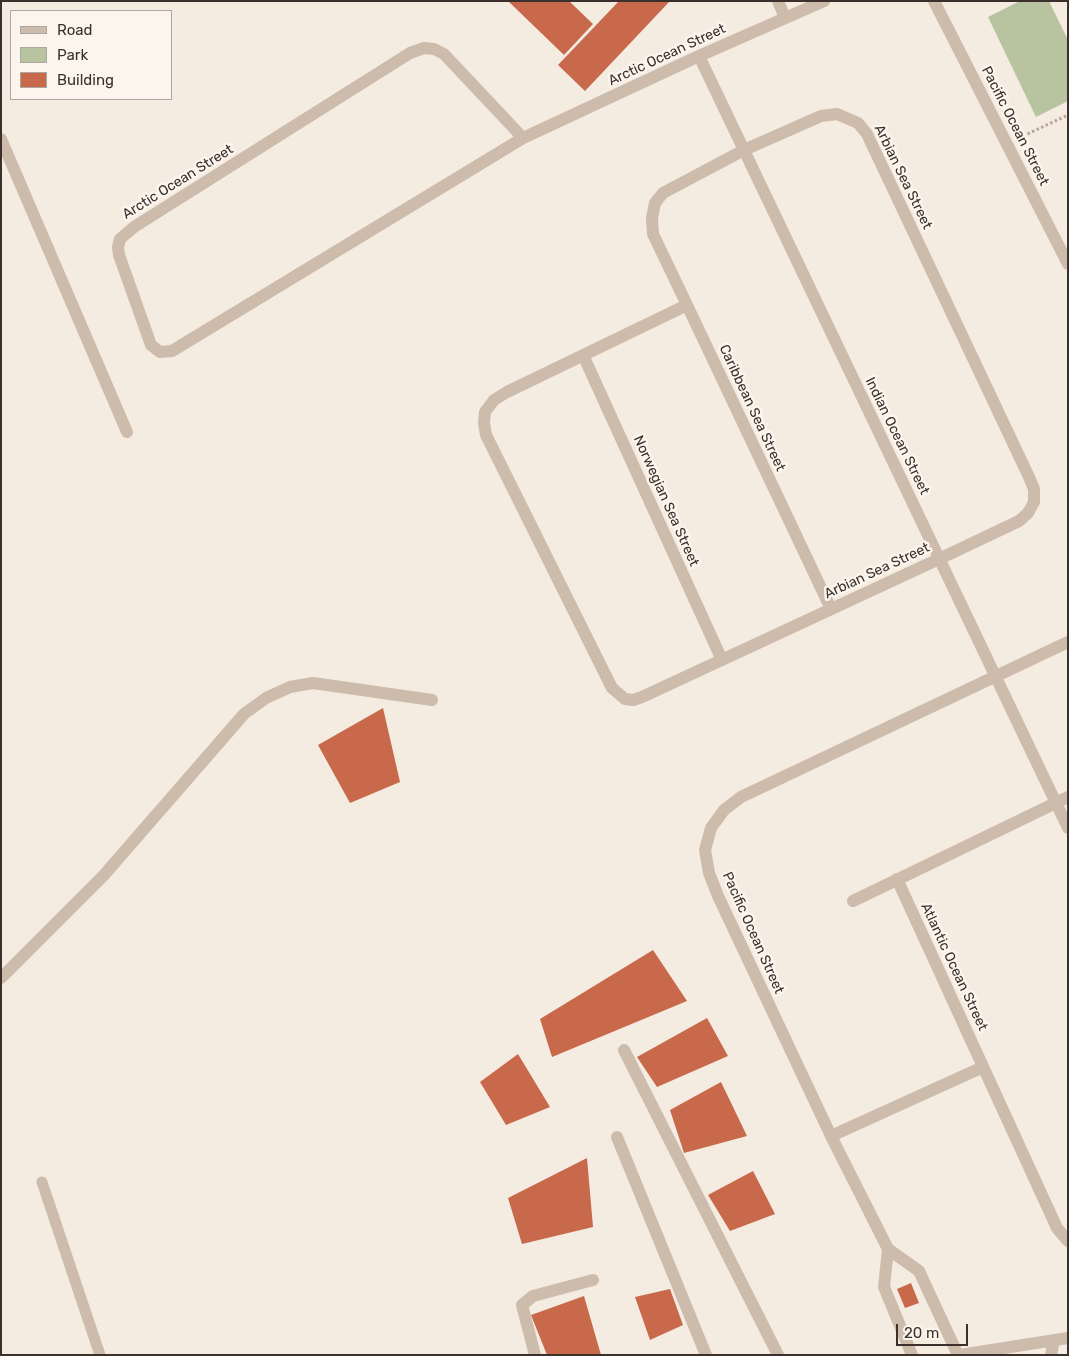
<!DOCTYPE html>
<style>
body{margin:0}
#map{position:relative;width:1069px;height:1356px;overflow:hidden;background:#f4ebe1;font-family:Rubik,sans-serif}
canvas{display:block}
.frame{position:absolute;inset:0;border:2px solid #3b302b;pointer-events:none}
.legend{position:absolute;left:10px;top:10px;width:162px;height:90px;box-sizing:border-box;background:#fbf5ee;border:1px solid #aea6a0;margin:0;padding:6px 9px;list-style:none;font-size:15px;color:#3b302b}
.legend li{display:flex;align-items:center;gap:10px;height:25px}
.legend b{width:25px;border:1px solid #aea6a0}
.scale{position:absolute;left:896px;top:1324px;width:72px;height:22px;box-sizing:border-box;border:2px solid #3b302b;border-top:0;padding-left:6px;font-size:15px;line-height:18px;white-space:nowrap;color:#3b302b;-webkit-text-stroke:4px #fbf5ee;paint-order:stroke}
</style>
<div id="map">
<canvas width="1069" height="1356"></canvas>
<div class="frame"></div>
<ul class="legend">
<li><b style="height:6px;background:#cdbbac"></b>Road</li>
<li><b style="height:14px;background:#b8c4a0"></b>Park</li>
<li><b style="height:14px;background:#c8694b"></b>Building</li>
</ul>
<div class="scale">20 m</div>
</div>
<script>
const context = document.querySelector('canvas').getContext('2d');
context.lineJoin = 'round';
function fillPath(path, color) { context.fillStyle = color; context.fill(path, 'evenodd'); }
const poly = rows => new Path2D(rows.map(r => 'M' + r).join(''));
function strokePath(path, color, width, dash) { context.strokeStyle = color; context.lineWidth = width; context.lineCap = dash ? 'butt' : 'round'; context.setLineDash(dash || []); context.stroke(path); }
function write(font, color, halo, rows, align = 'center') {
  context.font = font + ' Rubik,sans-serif'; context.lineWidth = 5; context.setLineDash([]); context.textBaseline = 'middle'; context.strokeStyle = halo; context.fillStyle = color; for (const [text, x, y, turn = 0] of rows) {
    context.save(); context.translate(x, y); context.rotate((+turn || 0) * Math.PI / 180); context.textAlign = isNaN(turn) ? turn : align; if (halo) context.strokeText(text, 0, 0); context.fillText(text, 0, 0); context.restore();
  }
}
fillPath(poly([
 [1020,1,1049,1,1068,40,1068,101,1036,117,988,17]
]), '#b8c4a0');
fillPath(poly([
 [508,1,569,1,593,24,564,55],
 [619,1,670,1,585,91,558,65],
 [383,708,400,782,350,803,318,745],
 [653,950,687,1001,552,1057,540,1019],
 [707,1018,728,1056,657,1087,637,1057],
 [518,1054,550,1107,506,1125,480,1082],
 [721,1082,747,1136,684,1153,670,1110],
 [587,1158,593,1227,522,1244,508,1198],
 [753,1171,775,1214,730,1231,708,1195],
 [911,1283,919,1303,905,1308,897,1289],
 [670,1289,683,1325,650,1340,635,1297],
 [584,1296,601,1355,547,1355,531,1315]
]), '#c8694b');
strokePath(poly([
 [1023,136,1068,115]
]), '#b9a596', 3, [2.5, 2.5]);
strokePath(poly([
 [42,1182,100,1355]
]), '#cdbbac', 11);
strokePath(poly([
 [778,1,785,18],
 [934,1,1068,264],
 [699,56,1068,828],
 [523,138,444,54,434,49,424,48,410,53,134,227,120,239,118,247,119,255,151,345,160,352,172,351,523,138,699,56,824,1],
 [1,139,127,432],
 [687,305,507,392,494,400,485,412,484,423,486,435,612,688,625,699,633,700,642,697,939,559,1019,521,1028,513,1034,502,1034,489,1029,477,867,134,858,123,837,114,821,116,744,150,663,193,655,203,652,218,653,234,687,305,831,609],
 [583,355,722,660],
 [897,879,1057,1228,1068,1241],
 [853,901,1068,797],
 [1,978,104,875,244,714,266,698,290,687,313,683,432,700],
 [624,1050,778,1355],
 [831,1136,983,1067],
 [617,1137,706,1355],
 [888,1249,884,1287,912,1355],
 [535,1355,522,1305,533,1296,593,1280],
 [958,1355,919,1271,888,1249,831,1136,718,896,709,873,705,850,711,828,724,810,741,797,1068,642],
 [960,1355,1068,1338],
 [1051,1355,1054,1340]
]), '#cdbbac', 12);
write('14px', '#3b302b', '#fbf5ee', [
 ["Arctic Ocean Street",667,55,-25],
 ["Pacific Ocean Street",1015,126,63],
 ["Arbian Sea Street",903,177,64],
 ["Arctic Ocean Street",178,182,-32],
 ["Caribbean Sea Street",752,408,65],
 ["Indian Ocean Street",897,436,64],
 ["Norwegian Sea Street",666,501,66],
 ["Arbian Sea Street",877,571,-25],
 ["Pacific Ocean Street",753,933,66],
 ["Atlantic Ocean Street",954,967,65]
]);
</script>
